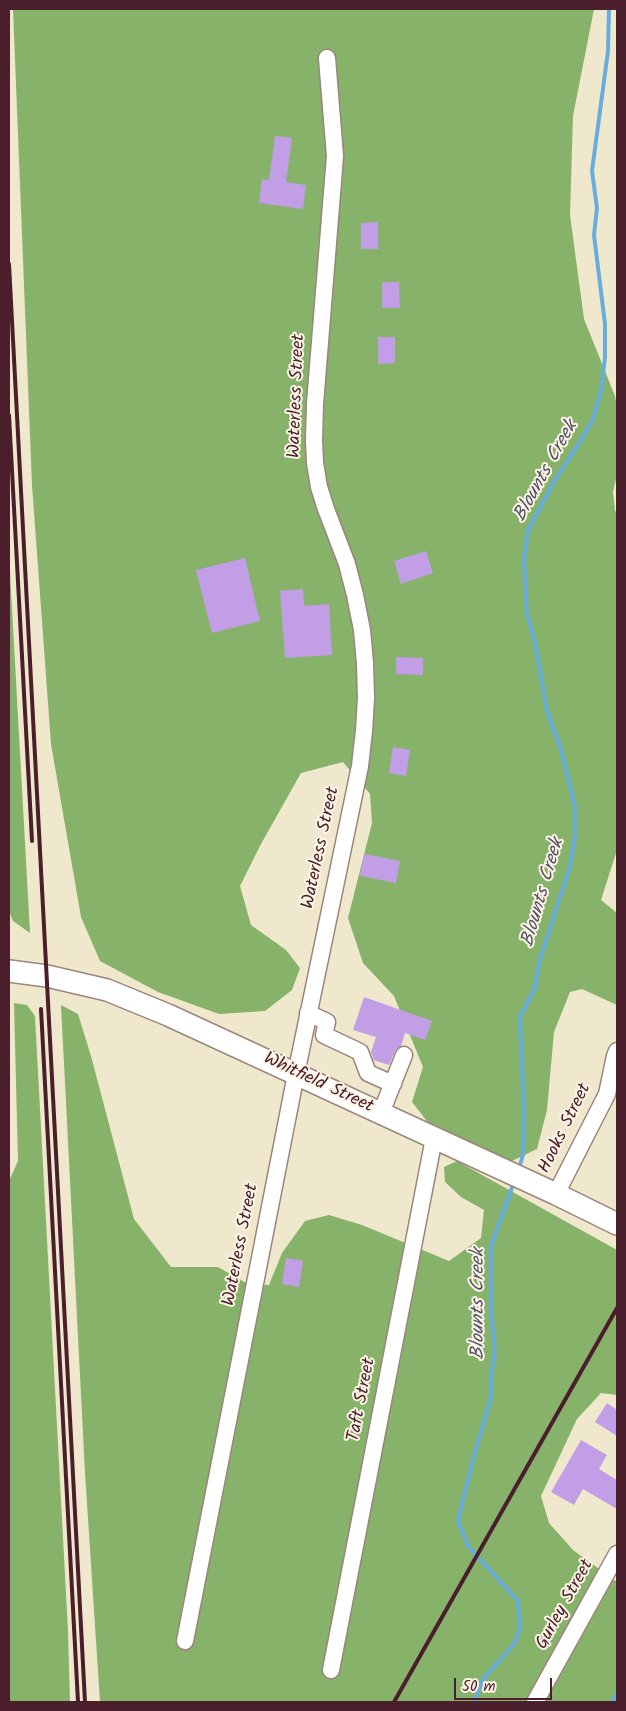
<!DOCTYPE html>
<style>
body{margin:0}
#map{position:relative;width:626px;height:1711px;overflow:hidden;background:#f0e8cc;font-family:Kalam,sans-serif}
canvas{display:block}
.frame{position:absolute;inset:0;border:10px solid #4a1f2b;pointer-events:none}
.scale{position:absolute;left:454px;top:1678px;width:98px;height:22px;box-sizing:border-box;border:2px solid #4a1f2b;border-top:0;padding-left:6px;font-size:15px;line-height:18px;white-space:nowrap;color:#4a1f2b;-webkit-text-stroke:4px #fcf5e5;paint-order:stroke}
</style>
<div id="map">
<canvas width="626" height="1711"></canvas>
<div class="frame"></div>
<div class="scale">50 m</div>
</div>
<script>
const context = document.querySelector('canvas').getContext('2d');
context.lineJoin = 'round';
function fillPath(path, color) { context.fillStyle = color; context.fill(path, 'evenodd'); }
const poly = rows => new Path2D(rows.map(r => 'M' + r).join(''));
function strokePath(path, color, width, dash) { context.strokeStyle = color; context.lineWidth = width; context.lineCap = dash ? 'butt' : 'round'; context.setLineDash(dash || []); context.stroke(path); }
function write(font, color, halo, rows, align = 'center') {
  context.font = font + ' Kalam,sans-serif'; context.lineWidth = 4; context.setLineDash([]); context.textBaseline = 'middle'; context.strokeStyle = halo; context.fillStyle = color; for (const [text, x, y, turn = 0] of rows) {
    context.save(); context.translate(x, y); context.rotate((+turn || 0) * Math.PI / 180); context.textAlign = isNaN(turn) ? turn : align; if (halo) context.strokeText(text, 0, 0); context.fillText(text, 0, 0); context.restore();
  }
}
fillPath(poly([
 [13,9,594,9,573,116,570,215,584,319,615,396,617,408,617,475,613,492,615,511,617,513,617,850,601,900,617,913,617,1005,582,989,570,992,554,1032,547,1110,537,1149,512,1161,430,1125,412,1102,423,1067,394,996,363,963,348,918,372,823,370,794,343,762,301,773,261,844,240,886,251,925,286,950,300,968,292,990,265,1011,219,1014,158,992,100,961,81,917,51,744,32,485],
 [9,554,30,933,13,921,9,911],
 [14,1003,27,1005,35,1016,68,1631,70,1702,9,1702,9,1181,18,1161],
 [61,1005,78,1014,91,1056,134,1219,171,1267,218,1267,248,1284,269,1285,282,1253,305,1221,329,1215,362,1225,449,1261,481,1238,484,1210,461,1197,445,1182,444,1167,457,1161,617,1250,617,1395,601,1393,577,1419,541,1496,549,1523,573,1550,617,1582,617,1702,100,1702,85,1473]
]), '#86b26a');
strokePath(poly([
 [519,1168,523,1155,524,1111,520,1017,535,988,539,963,570,866,575,836,575,807,561,749,547,711,536,647,527,613,524,560,528,530,555,480,578,445,593,419,601,390,605,358,605,324,594,235,597,208,592,171,608,51,609,9],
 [474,1702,484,1678,515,1643,520,1627,518,1601,468,1546,458,1521,472,1463,491,1397,491,1377,495,1350,491,1314,491,1246,514,1182],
 [612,1702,617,1694]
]), '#67addd', 4);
fillPath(poly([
 [275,136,292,138,286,182,306,185,303,209,259,203,262,179,269,180],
 [378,222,378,249,361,249,361,223],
 [382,282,399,282,400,308,382,308],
 [378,337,395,337,395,363,378,364],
 [426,551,433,573,401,584,394,561],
 [245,558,260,621,212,633,196,570],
 [303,589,304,606,329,604,332,655,285,658,280,591],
 [396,657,423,658,423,675,396,674],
 [393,747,410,750,406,776,389,773],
 [364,854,400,861,396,883,360,876],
 [364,997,432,1021,425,1040,405,1033,401,1046,395,1051,389,1065,374,1060,371,1052,376,1037,353,1030],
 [286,1258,303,1261,299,1287,282,1284],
 [607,1403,617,1410,617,1436,595,1422],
 [581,1440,607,1455,599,1469,617,1480,617,1509,583,1489,574,1505,551,1492]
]), '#c29ee7');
const minor = poly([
 [308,1013,327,1022,324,1035,360,1052,368,1073,393,1084],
 [381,1113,404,1055],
 [556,1194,607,1094,615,1056,617,1051],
 [185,1641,296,1074,360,766,364,731,366,698,365,663,362,630,355,595,347,564,326,509,319,487,315,463,314,440,315,404,335,156,327,58],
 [331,1670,434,1138],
 [535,1702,617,1554]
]);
const major = poly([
 [9,971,47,976,107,990,168,1015,556,1194,617,1224]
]);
strokePath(minor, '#9d847c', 19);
strokePath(major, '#9d847c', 24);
strokePath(minor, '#fff', 16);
strokePath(major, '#fff', 21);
strokePath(poly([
 [9,264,85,1702],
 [9,415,32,841],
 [41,1009,78,1702],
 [394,1702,617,1308]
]), '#4a1f2b', 4);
write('18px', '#4a1f2b', '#fcf5e5', [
 ["Waterless Street",298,396,-88],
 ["Waterless Street",322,848,-78],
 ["Whitfield Street",318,1084,25],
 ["Hooks Street",566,1129,-64],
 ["Waterless Street",242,1245,-79],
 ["Taft Street",363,1400,-79],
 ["Gurley Street",566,1605,-61]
]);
write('italic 19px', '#545169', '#fcf5e5', [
 ["Blounts Creek",547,472,-61],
 ["Blounts Creek",544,893,-74],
 ["Blounts Creek",480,1304,-90]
]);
</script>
